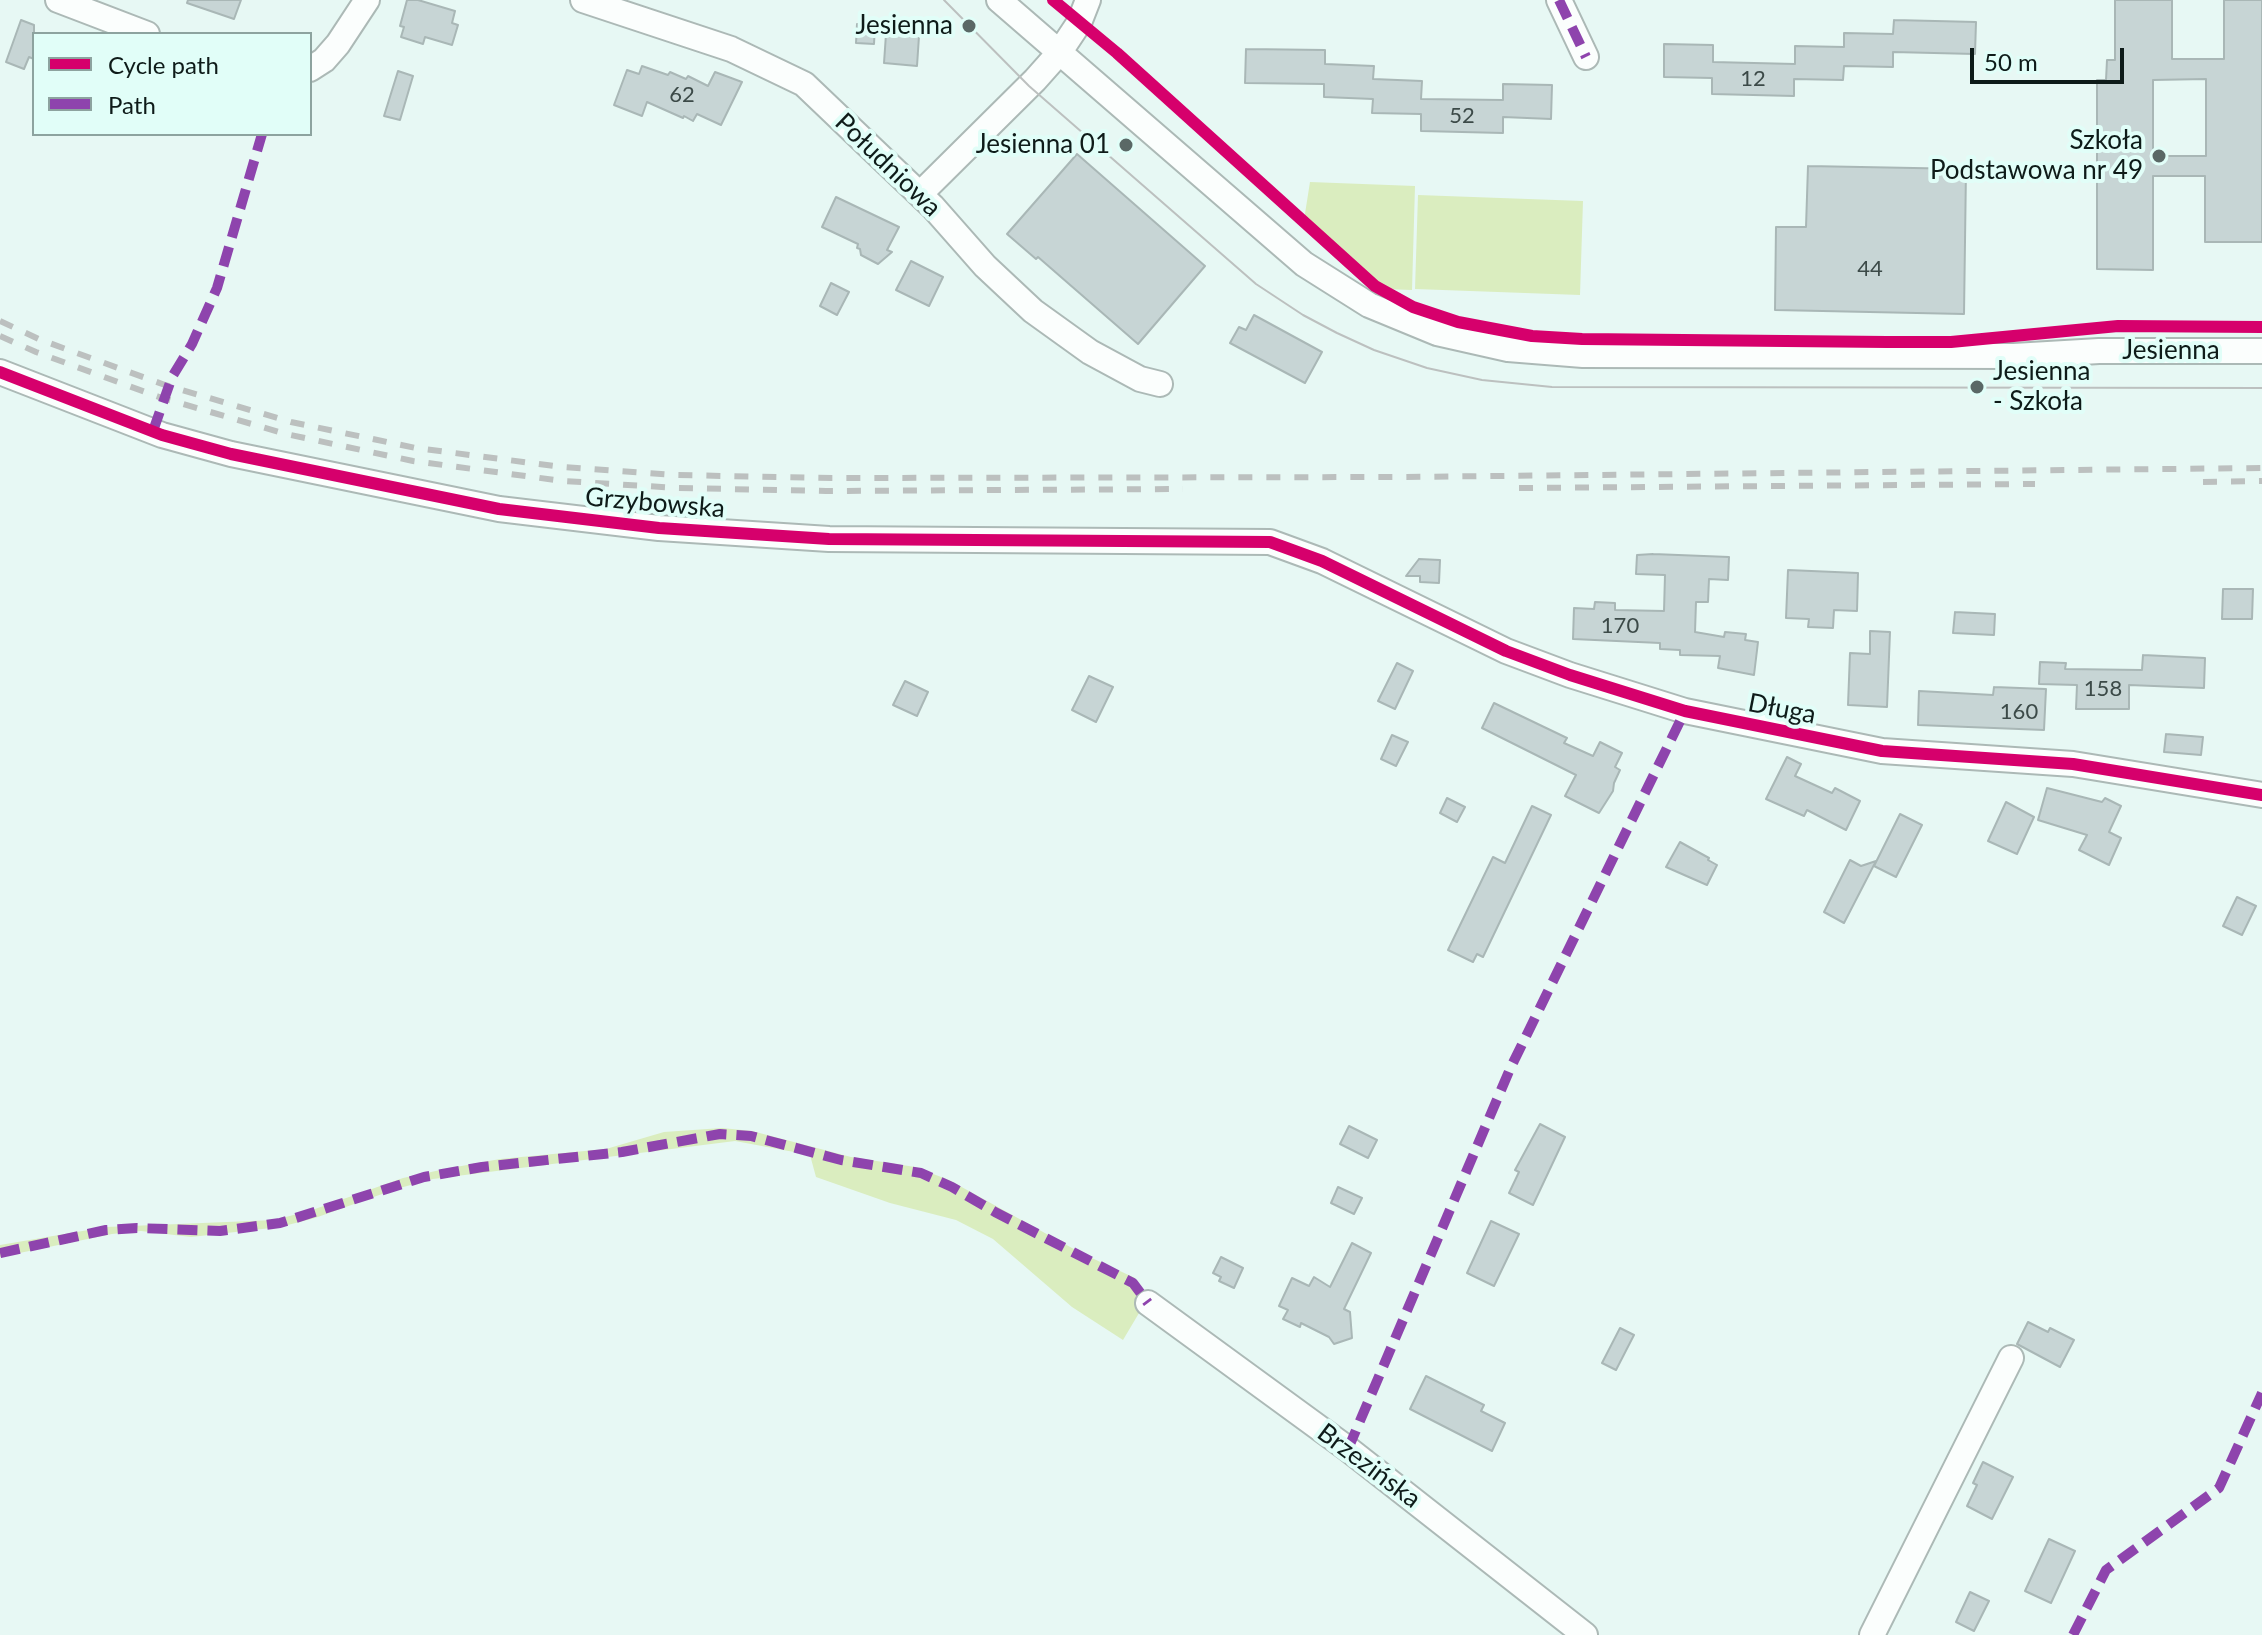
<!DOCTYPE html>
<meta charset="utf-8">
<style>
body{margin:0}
#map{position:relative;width:2262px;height:1635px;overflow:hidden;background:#e7f8f4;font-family:Lato,sans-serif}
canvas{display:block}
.legend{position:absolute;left:32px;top:32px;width:280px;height:104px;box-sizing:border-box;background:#e1fef8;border:2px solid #8da39f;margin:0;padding:10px 14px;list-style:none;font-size:24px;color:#0e1b19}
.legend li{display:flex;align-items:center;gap:16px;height:40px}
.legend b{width:40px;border:2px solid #8da39f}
.scale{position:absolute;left:1970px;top:48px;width:154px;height:36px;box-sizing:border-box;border:4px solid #0e1b19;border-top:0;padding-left:10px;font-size:24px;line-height:28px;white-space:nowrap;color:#0e1b19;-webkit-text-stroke:6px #e1fef8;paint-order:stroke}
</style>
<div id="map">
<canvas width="2262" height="1635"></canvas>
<ul class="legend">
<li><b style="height:10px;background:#d6006c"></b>Cycle path</li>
<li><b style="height:10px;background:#8e44ad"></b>Path</li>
</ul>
<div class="scale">50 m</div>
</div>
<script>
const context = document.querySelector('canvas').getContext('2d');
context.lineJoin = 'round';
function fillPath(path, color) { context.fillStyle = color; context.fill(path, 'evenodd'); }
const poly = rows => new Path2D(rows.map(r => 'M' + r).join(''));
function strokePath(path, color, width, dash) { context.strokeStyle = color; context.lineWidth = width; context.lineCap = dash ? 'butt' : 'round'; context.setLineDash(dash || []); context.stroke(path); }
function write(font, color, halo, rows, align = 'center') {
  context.font = font + ' Lato,sans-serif'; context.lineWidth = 8; context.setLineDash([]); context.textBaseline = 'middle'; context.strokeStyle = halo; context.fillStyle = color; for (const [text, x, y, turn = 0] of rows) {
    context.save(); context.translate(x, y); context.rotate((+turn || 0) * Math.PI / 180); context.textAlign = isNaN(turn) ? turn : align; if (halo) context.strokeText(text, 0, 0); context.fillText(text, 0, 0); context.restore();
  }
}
fillPath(poly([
 [1310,182,1415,186,1412,290,1385,289,1304,220],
 [1418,195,1583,201,1580,295,1415,289],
 [722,1128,752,1131,851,1157,915,1167,949,1180,1081,1253,1135,1278,1132,1286,1142,1308,1123,1340,1072,1307,993,1239,956,1220,890,1203,816,1177,810,1155,735,1141,433,1179,396,1189,315,1218,280,1227,191,1237,141,1231,112,1234,0,1257,0,1245,106,1227,275,1220,315,1209,403,1178,445,1169,500,1159,606,1149,664,1132]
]), '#daedbf');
const building = poly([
 [188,0,241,0,234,19,187,3,188,0],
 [407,0,418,0,455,11,452,23,458,25,452,45,425,37,423,44,401,37,404,27,400,26,407,0],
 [2115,0,2172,0,2172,59,2224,59,2224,0,2262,0,2262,242,2205,242,2205,176,2153,176,2153,270,2097,269,2097,80,2106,80,2107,60,2115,60,2115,0],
 [2206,79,2206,156,2153,156,2153,80,2206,79],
 [21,20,34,25,34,59,29,57,24,69,6,62,21,20],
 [1894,20,1976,22,1975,54,1893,52,1893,67,1844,66,1843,80,1794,79,1794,96,1712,94,1712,78,1664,77,1664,44,1713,45,1713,62,1795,64,1795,46,1844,47,1844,33,1893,34,1894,20],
 [857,24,875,25,874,44,856,43,857,24],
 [886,34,919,36,917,66,884,63,886,34],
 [1246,49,1325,50,1325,64,1374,66,1373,79,1422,81,1421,99,1503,100,1503,84,1552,85,1551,119,1503,117,1503,133,1421,131,1421,114,1372,113,1373,99,1324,97,1324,84,1245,83,1246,49],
 [642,66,668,75,670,72,686,79,688,76,708,86,715,72,742,82,721,125,697,114,693,121,684,116,683,118,647,102,642,116,614,105,627,70,639,74,642,66],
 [398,71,413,76,400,120,384,116,398,71],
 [1077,154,1205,266,1138,344,1038,257,1036,259,1007,234,1077,154],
 [1808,166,1966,169,1964,314,1775,310,1776,227,1806,227,1808,166],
 [836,197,899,227,887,250,892,252,878,264,861,255,860,249,857,248,858,244,822,227,836,197],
 [911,261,943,277,929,306,896,290,911,261],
 [831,283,849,292,837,315,820,306,831,283],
 [1254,315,1322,352,1305,383,1230,343,1239,327,1246,330,1254,315],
 [1653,554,1729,557,1728,580,1709,579,1708,602,1696,602,1695,632,1724,637,1725,632,1746,634,1745,640,1758,642,1754,675,1718,668,1720,656,1680,655,1680,650,1660,649,1660,643,1573,639,1574,608,1594,609,1595,602,1615,603,1615,610,1664,611,1665,575,1636,574,1637,555,1653,554],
 [1419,559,1440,560,1439,583,1420,582,1420,576,1406,576,1419,559],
 [1788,570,1858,573,1857,611,1834,610,1833,628,1808,627,1809,619,1786,618,1788,570],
 [2223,589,2253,589,2252,619,2222,619,2223,589],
 [1955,612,1995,614,1994,635,1953,633,1955,612],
 [1870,631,1890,632,1887,707,1848,705,1850,653,1870,654,1870,631],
 [2143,655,2205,658,2204,688,2129,685,2129,709,2076,709,2077,685,2039,684,2040,662,2066,663,2065,669,2142,670,2143,655],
 [1397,663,1413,671,1395,709,1378,701,1397,663],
 [1089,676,1113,687,1096,722,1072,710,1089,676],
 [905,681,928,692,917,716,893,705,905,681],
 [1994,687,2046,689,2044,730,1918,725,1919,691,1993,695,1994,687],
 [1494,703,1567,738,1564,743,1593,756,1600,742,1622,753,1615,767,1620,770,1614,783,1613,791,1599,813,1565,796,1576,775,1482,728,1494,703],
 [2166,734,2203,737,2201,755,2164,752,2166,734],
 [1392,735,1408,742,1396,766,1381,759,1392,735],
 [1787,757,1801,764,1795,776,1832,793,1835,788,1860,801,1846,830,1807,810,1804,816,1766,799,1787,757],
 [2047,788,2102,802,2105,798,2121,806,2109,832,2121,838,2109,865,2079,850,2087,835,2038,820,2047,788],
 [1447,798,1465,807,1457,822,1440,813,1447,798],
 [2006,802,2034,817,2017,854,1988,841,2006,802],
 [1532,806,1551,815,1483,957,1477,954,1473,962,1448,950,1493,857,1505,863,1532,806],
 [1900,814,1922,825,1896,877,1874,866,1900,814],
 [1680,842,1709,858,1708,860,1717,865,1707,885,1666,867,1680,842],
 [1850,860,1861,866,1876,861,1844,923,1824,912,1850,860],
 [2237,897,2256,906,2242,935,2223,926,2237,897],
 [1540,1124,1565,1137,1533,1205,1509,1193,1519,1172,1515,1170,1540,1124],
 [1349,1126,1377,1140,1368,1158,1340,1144,1349,1126],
 [1338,1187,1362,1198,1354,1214,1331,1203,1338,1187],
 [1491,1221,1519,1234,1494,1286,1467,1273,1491,1221],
 [1352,1243,1371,1253,1344,1309,1350,1312,1352,1338,1334,1344,1329,1337,1301,1323,1300,1327,1283,1319,1288,1310,1279,1306,1292,1278,1309,1286,1314,1277,1330,1287,1352,1243],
 [1221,1257,1243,1268,1234,1288,1219,1281,1221,1277,1213,1273,1221,1257],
 [2028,1322,2048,1332,2050,1328,2074,1340,2060,1367,2017,1344,2028,1322],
 [1620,1328,1634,1335,1616,1370,1602,1363,1620,1328],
 [1426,1376,1484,1405,1481,1411,1505,1423,1492,1451,1410,1409,1426,1376],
 [1983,1462,2013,1477,1992,1519,1967,1506,1977,1485,1973,1483,1983,1462],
 [2049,1539,2075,1551,2051,1603,2025,1591,2049,1539],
 [1970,1592,1989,1601,1974,1631,1956,1622,1970,1592]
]);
fillPath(building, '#c7d5d5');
strokePath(building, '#a9b7b6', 2);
const minor = poly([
 [58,0,147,34],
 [583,0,731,49,804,84,933,207,985,266,1033,311,1090,352,1140,379,1160,384],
 [999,0,1304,264,1369,305,1437,333,1508,349,1583,355,2014,356,2099,351,2262,351],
 [1559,0,1586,57],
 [310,69,324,60,338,44,367,0],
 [920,194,1035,80,1059,53,1079,23,1088,0],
 [0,372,162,435,231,454,499,509,659,528,829,539,1270,542,1322,561,1506,651,1570,675,1685,711,1882,751,2073,764,2262,795],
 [1148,1303,1348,1449,1585,1635],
 [1872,1635,2011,1358]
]);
strokePath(minor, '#acb9b6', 28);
strokePath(minor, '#fbfefd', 24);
strokePath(poly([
 [944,0,1029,86,1256,284,1303,315,1337,333,1374,350,1427,368,1482,380,1552,387,2262,388]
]), '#bcc0bf', 2);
strokePath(poly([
 [0,321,41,340,165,385,291,422,416,448,562,467,674,475,832,478,1399,477,2262,468],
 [0,336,36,352,159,397,286,434,413,461,563,481,678,488,826,491,1183,489],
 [2203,482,2262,481],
 [1519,488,2035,484]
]), '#bcc0bf', 6, [14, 14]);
strokePath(poly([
 [1559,0,1586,57],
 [153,431,172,377,192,344,217,288,262,134],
 [0,1253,106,1230,137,1228,220,1231,280,1223,424,1177,482,1167,622,1152,720,1134,751,1136,841,1160,921,1173,952,1187,995,1212,1133,1283,1148,1303],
 [1348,1449,1510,1069,1685,711],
 [2073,1635,2106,1570,2219,1488,2262,1393]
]), '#8e44ad', 10, [20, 10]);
strokePath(poly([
 [1053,0,1117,53,1375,286,1413,307,1458,322,1532,336,1582,339,1887,342,1951,342,2118,326,2262,327],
 [0,372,162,435,231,454,499,509,659,528,829,539,1270,542,1322,561,1506,651,1570,675,1685,711,1882,751,2073,764,2262,795]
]), '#d6006c', 12);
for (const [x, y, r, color] of [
 [969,26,8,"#5a6866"],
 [1126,145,8,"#5a6866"],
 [2159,156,8,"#5a6866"],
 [1977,387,8,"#5a6866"]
]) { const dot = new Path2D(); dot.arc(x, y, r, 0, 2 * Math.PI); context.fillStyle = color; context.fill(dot); strokePath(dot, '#e1fef8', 3); }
write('22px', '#3c4a48', null, [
 ["12",1753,79],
 ["62",682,95],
 ["52",1462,116],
 ["44",1870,269],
 ["170",1620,626],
 ["158",2103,689],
 ["160",2019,712]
]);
write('26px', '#0e1b19', '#e1fef8', [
 ["Jesienna",953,26],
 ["Szkoła",2143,141],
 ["Podstawowa nr 49",2143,171],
 ["Jesienna 01",1110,145],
 ["Jesienna",1993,372,"left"],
 ["- Szkoła",1993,402,"left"]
], 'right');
write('26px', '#0e1b19', '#e1fef8', [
 ["Południowa",888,165,44],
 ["Jesienna",2171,351],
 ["Grzybowska",655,503,5],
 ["Długa",1782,709,11],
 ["Brzezińska",1369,1466,37]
]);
</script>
